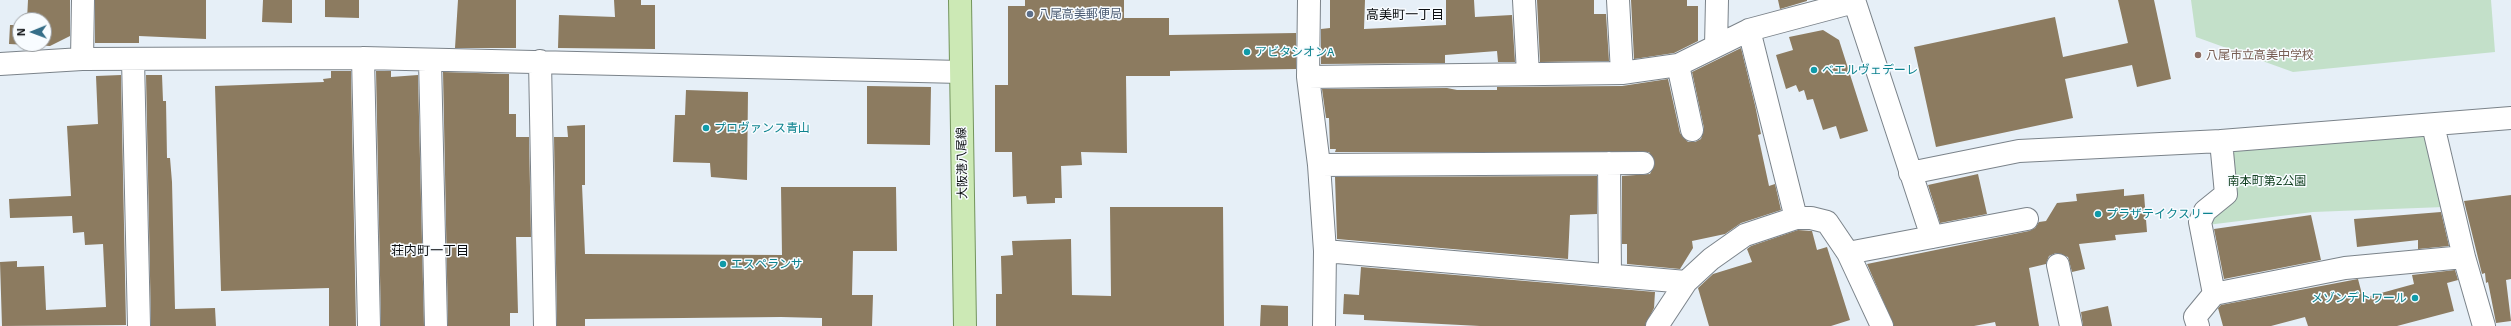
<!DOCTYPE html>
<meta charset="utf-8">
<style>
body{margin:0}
#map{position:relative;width:2511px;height:326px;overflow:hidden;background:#e6eff7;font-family:"Exo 2",sans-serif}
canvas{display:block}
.north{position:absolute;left:12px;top:12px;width:40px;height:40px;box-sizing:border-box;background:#f8fcff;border:1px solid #9a9da0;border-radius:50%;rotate:269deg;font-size:11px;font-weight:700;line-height:16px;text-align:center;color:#0c0f12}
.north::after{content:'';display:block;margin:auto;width:14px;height:18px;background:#356e88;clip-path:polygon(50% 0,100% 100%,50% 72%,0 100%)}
</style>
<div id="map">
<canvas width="2511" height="326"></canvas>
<div class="north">N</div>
</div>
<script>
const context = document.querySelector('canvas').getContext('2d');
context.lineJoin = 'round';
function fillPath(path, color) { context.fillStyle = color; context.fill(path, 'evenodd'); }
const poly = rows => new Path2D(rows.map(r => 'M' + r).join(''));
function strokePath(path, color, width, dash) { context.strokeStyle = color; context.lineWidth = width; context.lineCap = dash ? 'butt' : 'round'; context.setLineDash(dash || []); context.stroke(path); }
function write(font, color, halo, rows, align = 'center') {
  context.font = font + ' "Exo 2","Noto Sans JP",sans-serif'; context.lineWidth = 3; context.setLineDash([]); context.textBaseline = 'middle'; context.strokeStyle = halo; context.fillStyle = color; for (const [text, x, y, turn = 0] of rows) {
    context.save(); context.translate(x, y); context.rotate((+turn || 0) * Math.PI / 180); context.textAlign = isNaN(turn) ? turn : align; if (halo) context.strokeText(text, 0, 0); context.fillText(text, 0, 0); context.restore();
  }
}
fillPath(poly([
 [2191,0,2491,0,2495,52,2293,72,2196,37],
 [2424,136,2444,207,2313,212,2207,225,2231,151,2237,146]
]), '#c3e0c9');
fillPath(poly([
 [28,0,70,0,70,36,50,46,9,44,10,25,20,25,20,44,44,44,44,20,27,20],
 [95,0,206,0,206,39,139,36,139,43,95,43],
 [263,0,292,0,292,23,262,22],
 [325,0,359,0,359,18,325,17],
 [458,0,516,0,516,48,455,48],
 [614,0,641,0,641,5,655,5,655,49,558,48,559,15,615,17],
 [1025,0,1124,0,1124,18,1169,18,1169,35,1296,33,1296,69,1170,71,1170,76,1126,76,1127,153,1081,152,1082,165,1061,166,1062,198,1055,198,1055,203,1027,204,1026,196,1013,197,1012,152,995,152,995,85,1008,85,1008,6,1025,6],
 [1330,0,1365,0,1364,29,1446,25,1446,0,1474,0,1475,17,1512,15,1515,62,1498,62,1497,51,1445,55,1445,63,1321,64,1321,29,1330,28],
 [1537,0,1594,0,1594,14,1606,14,1609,61,1540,62],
 [1631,0,1687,0,1687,6,1698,6,1698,41,1674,53,1634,59],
 [1778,0,1807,0,1807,1,1780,9],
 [2118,0,2154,0,2171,79,2137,87,2132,65,2065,79,2073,118,1936,147,1914,47,2055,17,2063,57,2128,43],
 [1823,30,1839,40,1868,131,1840,139,1836,126,1823,130,1813,99,1807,100,1804,90,1799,92,1796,85,1786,89,1776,55,1793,50,1789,37],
 [1741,48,1755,105,1761,134,1758,135,1769,186,1775,184,1781,210,1741,223,1725,234,1692,241,1693,248,1680,269,1627,264,1627,244,1622,244,1622,176,1650,174,1655,163,1649,152,1335,152,1336,149,1330,149,1329,118,1326,118,1322,89,1447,88,1457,90,1497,90,1497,87,1622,86,1668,79,1680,133,1688,142,1695,142,1701,139,1704,128,1692,72],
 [331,71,351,71,356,326,329,326,329,288,221,291,215,86,324,82,323,79,331,78],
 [376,71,391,71,391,77,418,75,424,326,381,326],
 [443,72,509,74,509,114,516,114,516,137,529,137,531,237,516,237,518,313,510,313,510,326,448,326],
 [121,75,126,325,2,326,0,262,17,261,17,267,44,266,46,310,106,307,103,244,85,245,84,232,73,233,72,216,10,218,9,199,71,196,67,126,98,124,96,76],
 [146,75,162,75,163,101,166,101,167,158,170,158,172,182,175,309,215,308,216,326,151,326],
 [867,86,931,87,930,145,867,144],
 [686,90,748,92,747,180,711,177,710,163,673,162,675,115,685,115],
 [585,125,585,185,582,185,585,254,782,255,781,187,896,187,897,251,853,251,852,295,873,295,872,326,822,326,822,318,781,317,585,319,585,326,557,326,554,137,568,137,567,126],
 [1978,174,1987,214,1940,223,1928,185],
 [1597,176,1597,214,1570,215,1568,259,1337,239,1335,177],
 [2124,189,2124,196,2144,194,2147,232,2115,235,2116,240,2079,244,2085,269,2072,272,2068,257,2056,253,2049,256,2046,264,2029,268,2039,326,1996,326,1995,322,1974,326,1894,326,1867,264,2029,231,2035,228,2039,222,2046,221,2057,203,2077,201,2076,194],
 [2511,195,2511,279,2506,280,2511,321,2496,323,2488,282,2486,283,2485,273,2482,274,2464,201],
 [1110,207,1223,207,1224,326,996,326,996,294,1002,294,1001,256,1013,255,1012,241,1071,239,1072,295,1111,296],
 [2441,212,2449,246,2418,249,2418,240,2357,247,2354,219],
 [2311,215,2321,260,2224,279,2214,229],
 [1798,230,1812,231,1817,250,1827,247,1850,320,1831,326,1709,326,1698,288,1713,274,1752,262,1747,249,1751,246],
 [1361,267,1655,292,1654,308,1645,326,1480,326,1364,320,1364,315,1343,314,1344,294,1359,295],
 [2455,270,2458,280,2447,283,2454,311,2397,326,2308,326,2305,317,2271,326,2223,326,2218,308,2221,305,2358,279,2363,298,2414,284,2412,275],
 [1261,305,1288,306,1288,326,1260,326],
 [2108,306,2112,326,2083,326,2081,312]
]), '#8c7b60');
const minor = poly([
 [1309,0,1308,77,1319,165,1325,251,1324,326],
 [1524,0,1528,74],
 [1618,0,1622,73],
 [1854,0,1932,237],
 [1749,30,1796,218],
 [1716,46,1717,0],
 [363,58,369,326],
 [82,59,83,0],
 [133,59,139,326],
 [430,60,436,326],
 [540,61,545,326],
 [0,64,82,59,363,58,961,72],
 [1308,77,1622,73,1678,65],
 [2433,125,2464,257,2484,326],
 [1692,130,1678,65,1749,30,1854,2],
 [1609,163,1610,275],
 [1319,165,1643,163],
 [1910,173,2019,151,2221,141,2511,118],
 [1325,251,1686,282],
 [1848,253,2027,219],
 [2058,265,2071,326],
 [2214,294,2345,268,2464,257],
 [1657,326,1686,282,1711,259,1745,235,1796,218,1811,218,1827,222,1848,253,1882,326],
 [2198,326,2195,317,2214,294,2200,222,2205,211,2226,194,2221,141]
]);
const major = poly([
 [960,0,965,326]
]);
strokePath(minor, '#7b838a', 24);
strokePath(major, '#73945c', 24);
strokePath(minor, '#fff', 22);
strokePath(major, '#cce9b5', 22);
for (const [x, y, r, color] of [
 [1030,14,4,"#5c6f8a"],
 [1247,52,4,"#0f9aa8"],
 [2198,55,4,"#8d6e63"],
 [1814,70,4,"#0f9aa8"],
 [706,128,4,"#0f9aa8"],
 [2098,214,4,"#0f9aa8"],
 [723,264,4,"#0f9aa8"],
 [2415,298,4,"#0f9aa8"]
]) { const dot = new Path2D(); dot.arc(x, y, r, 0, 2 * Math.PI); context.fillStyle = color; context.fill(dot); strokePath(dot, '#f8fcff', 1.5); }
write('12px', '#4e5e75', '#f8fcff', [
 ["八尾高美郵便局",1038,14]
], 'left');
write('12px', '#0d838f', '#f8fcff', [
 ["アビタシオンA",1255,52],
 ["ベエルヴェデーレ",1822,70],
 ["プロヴァンス青山",714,128],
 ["プラザテイクスリー",2106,214],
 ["エスペランサ",731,264],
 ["メゾンデトワール",2407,298,"right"]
], 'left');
write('12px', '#785e54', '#f8fcff', [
 ["八尾市立高美中学校",2206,55]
], 'left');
write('12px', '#0c0f12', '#f8fcff', [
 ["大阪港八尾線",962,163,-91]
]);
write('12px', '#124021', '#f8fcff', [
 ["南本町第2公園",2267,181]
]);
write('13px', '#0c0f12', '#f8fcff', [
 ["高美町一丁目",1405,15],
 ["荘内町一丁目",430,251]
]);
</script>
